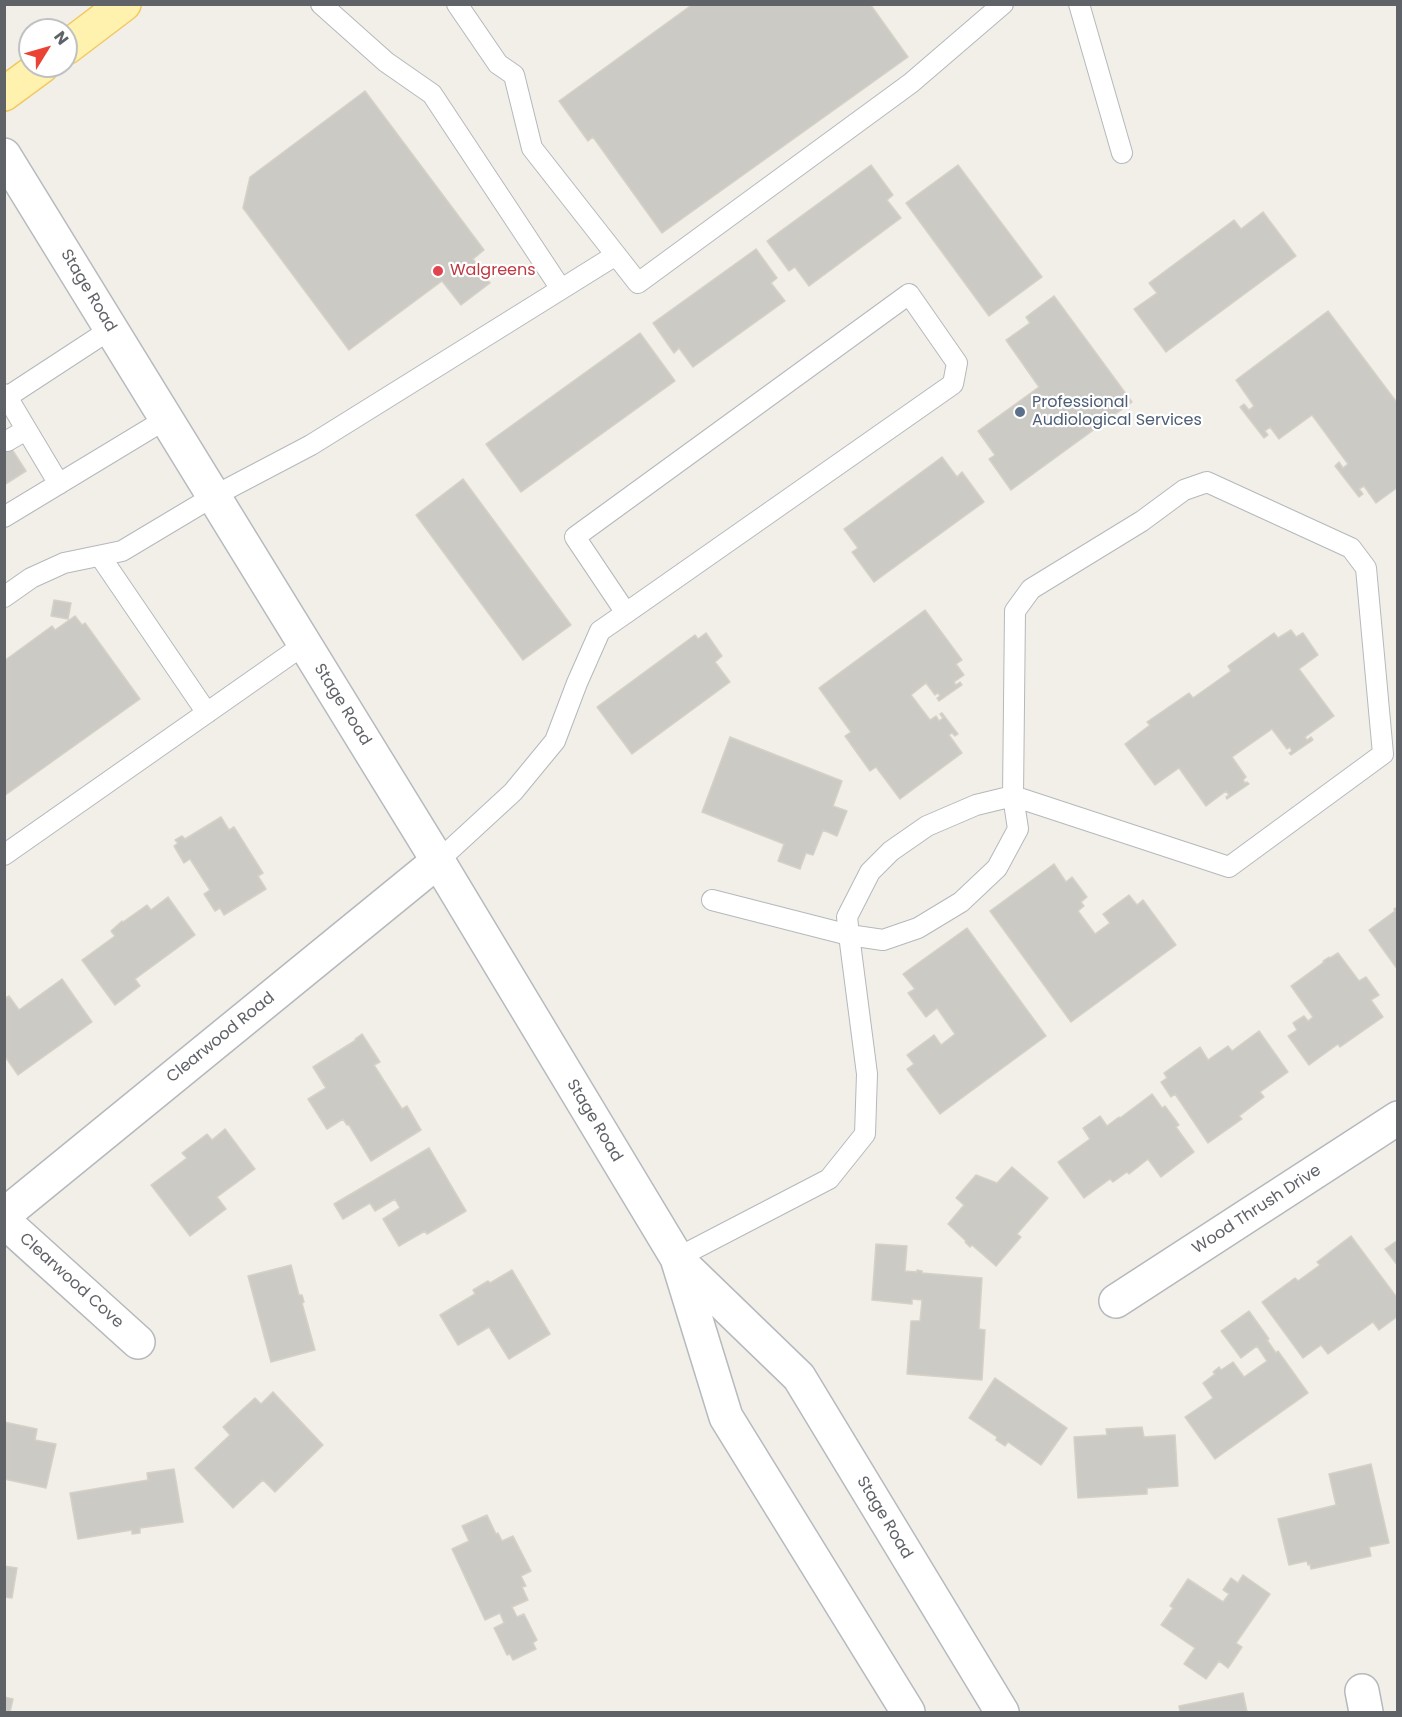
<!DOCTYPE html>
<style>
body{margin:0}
#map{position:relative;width:1402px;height:1717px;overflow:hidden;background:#f1efe8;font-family:Poppins,sans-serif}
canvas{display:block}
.frame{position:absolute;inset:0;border:6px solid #5f6368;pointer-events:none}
.north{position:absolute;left:18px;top:18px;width:60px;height:60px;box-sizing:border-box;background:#fff;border:2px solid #bfc1c3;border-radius:50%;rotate:53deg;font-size:16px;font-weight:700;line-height:24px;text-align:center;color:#5f6368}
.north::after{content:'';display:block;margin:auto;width:21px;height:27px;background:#ea4335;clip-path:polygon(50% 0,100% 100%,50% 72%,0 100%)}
</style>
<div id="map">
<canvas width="1402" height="1717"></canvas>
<div class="frame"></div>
<div class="north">N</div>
</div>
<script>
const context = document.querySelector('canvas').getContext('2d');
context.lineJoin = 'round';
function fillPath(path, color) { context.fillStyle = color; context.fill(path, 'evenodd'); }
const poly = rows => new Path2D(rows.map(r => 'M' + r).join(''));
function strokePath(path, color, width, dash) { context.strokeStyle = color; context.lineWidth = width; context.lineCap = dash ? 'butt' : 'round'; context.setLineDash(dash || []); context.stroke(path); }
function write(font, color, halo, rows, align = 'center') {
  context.font = font + ' Poppins,sans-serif'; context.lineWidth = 4.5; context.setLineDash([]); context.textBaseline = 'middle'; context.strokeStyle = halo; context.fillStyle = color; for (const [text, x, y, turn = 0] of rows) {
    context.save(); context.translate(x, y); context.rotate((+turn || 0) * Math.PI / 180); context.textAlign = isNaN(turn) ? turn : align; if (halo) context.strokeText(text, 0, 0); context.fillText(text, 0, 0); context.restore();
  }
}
const building = poly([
 [693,4,870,4,908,57,662,233,593,137,588,141,559,101,693,4],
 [365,91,484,250,473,259,490,283,461,305,442,281,349,350,243,208,250,177,365,91],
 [871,165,893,195,887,200,901,218,809,286,795,267,789,271,767,241,871,165],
 [958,165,1042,277,989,316,906,203,958,165],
 [1263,212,1296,256,1166,352,1134,309,1157,293,1149,283,1234,220,1241,229,1263,212],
 [756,249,777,278,771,283,785,301,693,367,679,348,674,353,653,323,756,249],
 [1054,296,1132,402,1011,490,989,459,995,455,978,431,1039,387,1006,340,1030,323,1026,317,1054,296],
 [1328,311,1398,404,1398,487,1376,503,1364,486,1359,489,1363,494,1359,497,1335,466,1339,462,1343,468,1348,464,1312,415,1279,439,1270,427,1265,431,1268,435,1264,438,1240,407,1244,404,1249,410,1254,406,1236,380,1328,311],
 [640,333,675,381,521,492,486,444,640,333],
 [4,437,26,471,4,485,4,437],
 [942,457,957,477,962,472,984,502,874,582,852,552,858,548,844,529,942,457],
 [463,479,571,625,523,660,416,515,463,479],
 [54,600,71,603,68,619,51,616,54,600],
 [925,610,962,660,956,664,964,675,954,682,956,685,960,682,962,685,939,701,937,698,940,696,938,693,935,695,926,683,911,695,930,720,936,716,939,721,943,718,940,714,942,713,958,734,955,736,952,733,949,735,962,753,900,799,876,767,870,771,845,736,851,732,819,688,925,610],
 [75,616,82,625,85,623,140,699,4,796,4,661,52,626,55,630,75,616],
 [1291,630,1296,637,1303,633,1318,655,1299,669,1334,716,1305,737,1307,740,1311,737,1313,740,1291,755,1289,753,1292,751,1290,747,1287,749,1272,729,1232,757,1246,777,1243,780,1245,783,1247,782,1249,784,1227,799,1226,797,1229,795,1226,791,1206,806,1179,768,1155,785,1125,744,1150,725,1147,722,1189,693,1193,698,1231,671,1228,666,1274,633,1278,638,1291,630],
 [706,633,722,656,715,662,730,682,632,754,597,707,695,635,698,639,706,633],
 [730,737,842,781,833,806,847,811,837,836,823,830,813,855,806,853,800,869,778,861,784,844,702,812,730,737],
 [221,817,229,830,234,827,263,873,258,876,266,889,224,915,220,908,215,911,204,894,210,890,190,859,184,863,174,846,178,843,175,840,182,836,185,839,221,817],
 [1054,864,1066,882,1072,877,1087,897,1081,902,1084,906,1078,911,1095,934,1110,923,1103,914,1129,895,1137,905,1143,900,1176,945,1071,1022,990,911,1054,864],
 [168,897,195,935,135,979,140,986,115,1005,82,960,115,936,111,931,122,921,123,922,147,905,151,910,168,897],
 [1398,907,1398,970,1369,930,1395,911,1394,909,1398,907],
 [967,928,1046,1036,940,1114,907,1069,914,1064,907,1055,934,1035,941,1045,955,1034,937,1008,926,1017,908,993,915,989,903,974,967,928],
 [1338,953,1359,981,1366,977,1379,995,1371,1000,1383,1017,1340,1047,1338,1044,1309,1065,1288,1036,1297,1030,1293,1023,1304,1016,1308,1021,1313,1017,1291,986,1324,962,1323,961,1329,957,1330,958,1338,953],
 [62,979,92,1022,18,1075,4,1055,4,999,9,996,19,1010,62,979],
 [1259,1031,1288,1072,1260,1092,1264,1097,1239,1116,1242,1119,1208,1143,1175,1094,1171,1097,1161,1082,1167,1078,1164,1073,1200,1047,1208,1060,1228,1046,1232,1051,1259,1031],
 [362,1034,380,1062,374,1065,402,1109,407,1106,421,1130,371,1161,349,1125,347,1125,343,1119,327,1129,308,1099,326,1088,313,1067,356,1040,355,1039,362,1034],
 [1152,1094,1162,1108,1165,1106,1179,1125,1176,1127,1194,1152,1161,1177,1148,1159,1129,1174,1127,1172,1113,1182,1110,1179,1084,1198,1058,1162,1090,1139,1083,1128,1100,1116,1107,1126,1119,1117,1120,1118,1152,1094],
 [225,1129,255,1169,217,1197,226,1209,190,1236,151,1185,187,1158,182,1153,207,1134,212,1140,225,1129],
 [429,1148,466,1211,427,1234,425,1231,399,1246,383,1219,400,1208,395,1199,375,1211,370,1203,343,1219,334,1204,429,1148],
 [1012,1167,1048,1198,1017,1234,1021,1237,996,1266,972,1245,970,1247,965,1242,966,1241,948,1224,964,1205,956,1198,976,1175,997,1183,1012,1167],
 [1351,1236,1398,1299,1398,1316,1379,1330,1373,1322,1328,1354,1321,1345,1303,1358,1262,1302,1295,1278,1298,1281,1320,1265,1317,1262,1351,1236],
 [1398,1240,1398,1266,1385,1249,1398,1240],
 [876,1244,907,1246,905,1271,917,1272,917,1270,922,1271,922,1273,982,1278,979,1329,985,1330,982,1380,907,1374,911,1321,920,1321,922,1300,912,1299,912,1304,872,1300,876,1244],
 [291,1265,299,1295,302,1295,304,1302,302,1303,315,1350,271,1362,248,1276,291,1265],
 [512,1270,550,1334,509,1359,489,1327,458,1345,440,1315,475,1294,473,1290,488,1281,490,1283,512,1270],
 [1249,1311,1269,1339,1267,1340,1276,1353,1278,1351,1308,1393,1215,1459,1185,1417,1213,1398,1203,1383,1215,1374,1213,1372,1219,1367,1221,1370,1233,1362,1244,1377,1267,1361,1257,1346,1241,1358,1221,1331,1249,1311],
 [995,1378,1067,1428,1041,1465,1008,1442,1005,1446,996,1440,997,1437,969,1418,995,1378],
 [273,1392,323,1445,275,1492,263,1480,233,1508,195,1468,230,1435,223,1427,255,1398,261,1404,273,1392],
 [4,1422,37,1429,35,1440,56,1444,46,1488,4,1479,4,1422],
 [1142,1427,1144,1437,1175,1435,1178,1486,1147,1488,1147,1494,1078,1498,1074,1437,1107,1435,1106,1429,1142,1427],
 [1371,1464,1389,1543,1369,1547,1371,1556,1311,1569,1310,1564,1308,1565,1307,1561,1289,1565,1278,1519,1336,1505,1329,1474,1371,1464],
 [174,1469,183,1522,140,1528,140,1533,132,1534,132,1530,78,1539,70,1493,148,1480,147,1473,174,1469],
 [487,1515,496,1534,498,1533,502,1541,513,1536,531,1571,521,1576,526,1586,522,1587,528,1600,512,1607,517,1617,524,1614,537,1640,533,1643,536,1649,513,1660,510,1654,507,1655,494,1628,504,1623,500,1613,485,1620,452,1549,469,1541,462,1526,487,1515],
 [4,1566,17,1568,12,1598,4,1597,4,1566],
 [1243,1575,1270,1594,1236,1643,1242,1647,1228,1668,1219,1661,1206,1679,1184,1664,1195,1648,1161,1625,1173,1608,1170,1606,1188,1579,1223,1602,1229,1594,1223,1590,1231,1578,1238,1583,1243,1575],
 [1243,1693,1247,1712,1180,1712,1179,1706,1243,1693],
 [4,1697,13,1699,10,1712,4,1712,4,1697]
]);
fillPath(building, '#cccac5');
strokePath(building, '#d6d1c6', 1.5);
const service = poly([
 [321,4,386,62,432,94,561,289],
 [457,4,498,64,514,75,532,148,638,283,911,83,1003,4],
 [1079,4,1122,153],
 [4,394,7,397,111,329],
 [7,397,59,484],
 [7,441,26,430],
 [4,517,166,419],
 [100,556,207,713],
 [4,597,31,578,64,563,122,551,214,496,311,445,616,255],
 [1013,796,1229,867,1383,754,1366,568,1351,548,1207,482,1184,490,1142,521,1031,589,1015,611,1013,796,1018,829,997,868,961,902,918,928,883,940,849,935,847,917,870,872,891,851,927,826,976,805,1013,796],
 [4,855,305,644],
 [438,861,513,792,555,741,577,683,600,631,626,613,953,384,957,363,909,294,575,537,626,613],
 [677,1258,829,1179,865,1134,867,1074,849,935,712,900]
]);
const minor = poly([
 [4,1215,438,861],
 [4,1221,138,1342],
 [1116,1301,1398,1118],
 [1362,1691,1366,1712]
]);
const secondary = poly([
 [4,155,438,861,677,1258,726,1417,908,1712],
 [679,1261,799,1377,1002,1712]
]);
const primary = poly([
 [66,48,124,4],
 [4,94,42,66]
]);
strokePath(service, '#b5b8bc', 22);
strokePath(minor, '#b5b8bc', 36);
strokePath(secondary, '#b6babf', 36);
strokePath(primary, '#f2c960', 36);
strokePath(service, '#fff', 20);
strokePath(minor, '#fff', 33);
strokePath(secondary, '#fff', 33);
strokePath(primary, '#fff2af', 33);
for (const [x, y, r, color] of [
 [438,271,6,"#e0444e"],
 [1020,412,6,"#5c6f8a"]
]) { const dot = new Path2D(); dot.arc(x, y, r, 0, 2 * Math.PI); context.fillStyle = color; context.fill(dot); strokePath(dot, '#fff', 2); }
write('16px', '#be3a42', '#fff', [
 ["Walgreens",450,271]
], 'left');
write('16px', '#5f6368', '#fff', [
 ["Stage Road",88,291,59],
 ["Stage Road",342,705,58],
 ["Clearwood Road",221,1038,-39],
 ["Stage Road",594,1121,59],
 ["Wood Thrush Drive",1257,1210,-33],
 ["Clearwood Cove",71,1281,42],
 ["Stage Road",884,1518,59]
]);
write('16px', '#4e5e75', '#fff', [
 ["Professional",1032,403],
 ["Audiological Services",1032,421]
], 'left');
</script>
